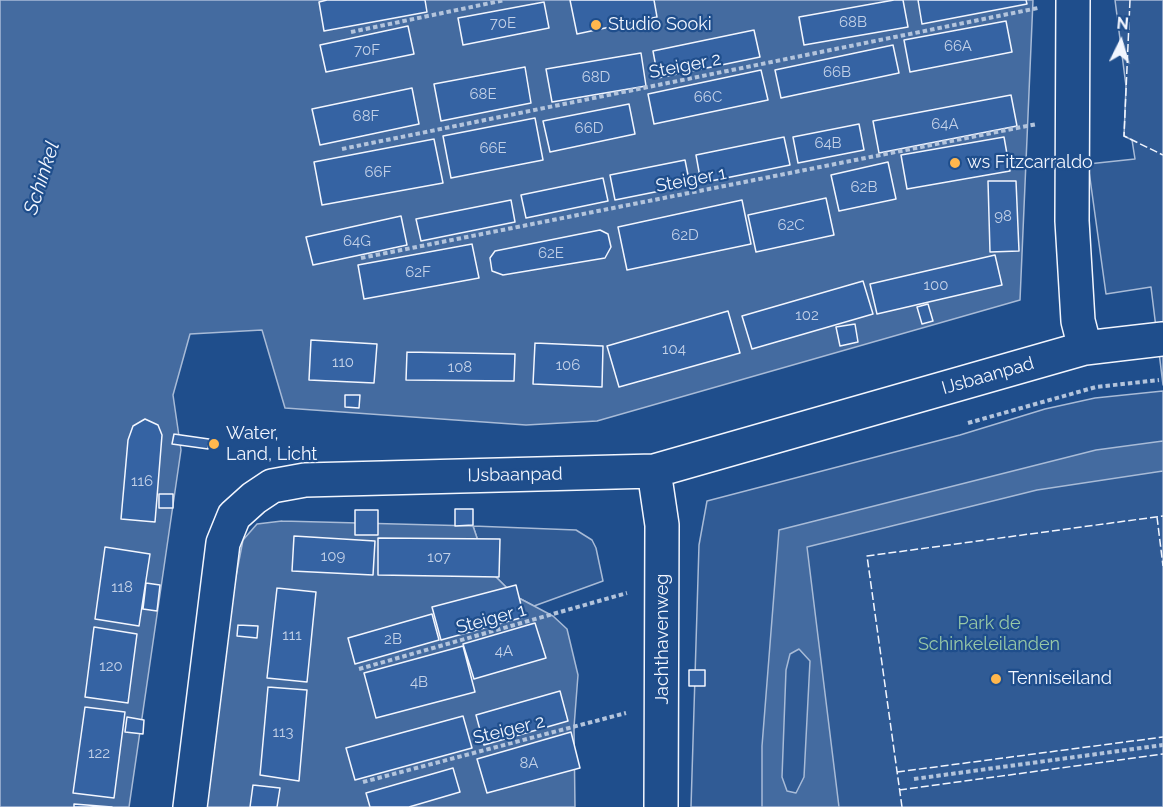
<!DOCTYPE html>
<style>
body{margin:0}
#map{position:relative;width:1163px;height:807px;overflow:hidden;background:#1f4e8c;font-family:Raleway,sans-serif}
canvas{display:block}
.north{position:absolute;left:1091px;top:12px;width:60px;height:60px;-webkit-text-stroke:4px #1f4e8c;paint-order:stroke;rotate:5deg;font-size:16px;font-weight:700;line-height:24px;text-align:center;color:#f2f6ff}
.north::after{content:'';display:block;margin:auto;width:21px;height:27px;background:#f2f6ff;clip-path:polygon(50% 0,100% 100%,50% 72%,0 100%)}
</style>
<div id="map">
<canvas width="1163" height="807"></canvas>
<div class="north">N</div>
</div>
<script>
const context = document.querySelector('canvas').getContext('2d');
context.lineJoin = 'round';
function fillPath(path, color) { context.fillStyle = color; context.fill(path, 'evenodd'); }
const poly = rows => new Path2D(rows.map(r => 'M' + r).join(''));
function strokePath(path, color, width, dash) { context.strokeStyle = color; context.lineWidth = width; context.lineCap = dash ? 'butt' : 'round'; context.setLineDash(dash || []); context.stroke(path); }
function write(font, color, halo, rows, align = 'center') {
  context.font = font + ' Raleway,sans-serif'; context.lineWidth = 4.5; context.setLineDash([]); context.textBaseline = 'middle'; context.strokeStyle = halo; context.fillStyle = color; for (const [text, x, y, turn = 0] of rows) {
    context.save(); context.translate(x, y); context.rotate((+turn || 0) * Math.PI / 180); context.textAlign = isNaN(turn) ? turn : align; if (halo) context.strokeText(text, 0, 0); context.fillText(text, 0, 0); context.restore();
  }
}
const built = poly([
 [1115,0,1163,0,1163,385,1151,287,1106,294,1088,164,1135,159,1132,140,1124,136,1126,86,1115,0],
 [1163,391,1163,807,691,807,699,545,707,501,960,435,1045,409,1095,398,1163,391],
 [473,526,576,530,592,540,596,548,603,581,534,606,515,596,494,575,482,553,473,526]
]);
fillPath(built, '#305b95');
strokePath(built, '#a8bbd7', 1.5);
const water = poly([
 [0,0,1033,0,1020,300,597,421,526,425,285,408,262,330,190,334,173,395,181,450,129,807,0,807,0,0],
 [1163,441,1163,471,1037,490,807,547,839,807,762,807,762,746,779,530,1096,450,1163,441],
 [799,649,810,661,804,777,796,793,787,791,782,777,786,670,790,654,799,649],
 [282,521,473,526,482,553,494,575,515,596,553,616,567,629,578,675,574,727,575,807,202,807,225,633,243,540,257,524,282,521]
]);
fillPath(water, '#446ba0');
strokePath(water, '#a8bbd7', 1.5);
const building = poly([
 [327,0,425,0,427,12,324,31,319,2,327,0],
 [570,0,654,0,657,17,577,34,570,0],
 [894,0,903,0,908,27,804,45,799,17,894,0],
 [918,0,1026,0,1027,4,922,24,918,0],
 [544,2,549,28,463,45,458,18,544,2],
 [1006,21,1012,52,910,72,904,40,1006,21],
 [408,26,414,54,326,72,320,45,408,26],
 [754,30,760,57,658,78,653,51,754,30],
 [893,45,899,73,781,98,775,70,893,45],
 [641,53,646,86,552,102,546,69,641,53],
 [525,67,531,103,441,121,434,84,525,67],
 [761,70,768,100,654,124,648,94,761,70],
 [412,88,419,124,320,145,312,109,412,88],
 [1011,95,1017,126,879,153,873,121,1011,95],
 [629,104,635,134,550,152,543,121,629,104],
 [535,118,543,160,451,178,443,136,535,118],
 [859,124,864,150,798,163,793,137,859,124],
 [784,137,790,165,701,183,696,155,784,137],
 [1004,137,1010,171,907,189,901,155,1004,137],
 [434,139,443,183,322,205,314,162,434,139],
 [685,160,690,185,615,200,610,175,685,160],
 [888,162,896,199,839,211,831,175,888,162],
 [603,178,608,201,526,218,521,195,603,178],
 [988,181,1016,181,1019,251,990,252,988,181],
 [826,198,834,235,756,252,748,215,826,198],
 [511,200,515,222,421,241,416,219,511,200],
 [742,200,751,244,627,270,618,227,742,200],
 [401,216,407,245,313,265,306,237,401,216],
 [600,230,608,234,611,247,605,258,503,275,492,271,490,258,495,251,600,230],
 [472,244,479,278,364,299,358,265,472,244],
 [995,255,1002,285,877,314,870,284,995,255],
 [863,281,873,314,752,349,742,316,863,281],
 [928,304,933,321,922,324,917,307,928,304],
 [728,311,740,353,619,387,607,346,728,311],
 [855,324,858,342,840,346,836,327,855,324],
 [311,340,377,344,374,383,309,380,311,340],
 [535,343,603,346,602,387,533,384,535,343],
 [407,352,515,354,514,381,406,380,407,352],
 [345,395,360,395,359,408,345,407,345,395],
 [145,419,158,425,162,435,155,522,121,519,128,440,133,426,145,419],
 [174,434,209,439,208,449,172,444,174,434],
 [159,494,173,494,173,508,159,508,159,494],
 [455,509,473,509,473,525,455,526,455,509],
 [355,510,378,510,378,535,355,535,355,510],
 [294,536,375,541,373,575,292,571,294,536],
 [378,538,500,539,499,577,378,575,378,538],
 [105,547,150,554,139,626,95,619,105,547],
 [146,583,160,585,157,611,143,609,146,583],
 [516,585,524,617,441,640,432,607,516,585],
 [277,588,316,592,307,682,267,678,277,588],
 [432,614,439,640,355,664,348,638,432,614],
 [535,623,546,658,474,679,463,644,535,623],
 [238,625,258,626,257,638,237,636,238,625],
 [94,627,137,634,128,703,85,697,94,627],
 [463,646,475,692,376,718,364,673,463,646],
 [689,670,705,670,705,686,689,686,689,670],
 [268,687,307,690,299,781,260,775,268,687],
 [560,691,568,721,484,745,476,715,560,691],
 [85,707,125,712,114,798,73,793,85,707],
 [463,716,472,748,355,780,346,748,463,716],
 [127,717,144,720,143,734,125,732,127,717],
 [571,732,580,768,487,793,477,759,571,732],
 [453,768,460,792,409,807,370,807,366,793,453,768],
 [253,785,280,788,277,807,250,807,253,785],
 [74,804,112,807,74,807,74,804]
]);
fillPath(building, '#3563a3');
strokePath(building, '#f2f6ff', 1.5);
const street = poly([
 [1073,0,1072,221,1078,321,1085,348],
 [654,471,662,525,661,807],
 [190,807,223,543,234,516,254,498,272,486,305,480,654,471,1085,348,1163,339]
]);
strokePath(street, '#f2f6ff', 36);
strokePath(poly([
 [351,32,505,0],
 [342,149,1038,8],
 [361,258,1037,124],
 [968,423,1096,387,1159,380],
 [359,669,627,593],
 [914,779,1163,745],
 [363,782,626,713]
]), '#b3c4dc', 4, [4.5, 3]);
strokePath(street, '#1f4e8c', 33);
strokePath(poly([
 [1130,0,1124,136,1163,155],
 [1157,517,1163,566],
 [897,772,1163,737],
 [899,790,1163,754],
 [902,807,867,556,1163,516]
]), '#f2f6ff', 1.5, [8, 3]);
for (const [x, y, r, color] of [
 [596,25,6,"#ffb74d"],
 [955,163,6,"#ffb74d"],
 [214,444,6,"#ffb74d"],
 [996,679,6,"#ffb74d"]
]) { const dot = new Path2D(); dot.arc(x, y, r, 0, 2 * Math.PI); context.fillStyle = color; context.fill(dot); strokePath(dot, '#1f4e8c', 2); }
write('15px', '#c3d1e8', null, [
 ["68B",853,22],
 ["70E",503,23],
 ["66A",958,46],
 ["70F",367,50],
 ["66B",837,72],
 ["68D",596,77],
 ["68E",483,94],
 ["66C",708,97],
 ["68F",366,116],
 ["64A",945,124],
 ["66D",589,128],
 ["64B",828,143],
 ["66E",493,148],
 ["66F",378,172],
 ["62B",864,187],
 ["98",1003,216],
 ["62C",791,225],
 ["62D",685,235],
 ["64G",357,241],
 ["62E",551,253],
 ["62F",418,272],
 ["100",936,285],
 ["102",807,315],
 ["104",674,349],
 ["110",343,362],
 ["106",568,365],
 ["108",460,367],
 ["116",142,481],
 ["109",333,556],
 ["107",439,557],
 ["118",122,587],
 ["111",292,635],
 ["2B",393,639],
 ["4A",504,651],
 ["120",111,666],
 ["4B",419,682],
 ["113",283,732],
 ["122",99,753],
 ["8A",529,763]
]);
write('18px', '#f2f6ff', '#1f4e8c', [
 ["Studio Sooki",608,25],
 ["ws Fitzcarraldo",967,163],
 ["Water,",226,434],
 ["Land, Licht",226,455],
 ["Tenniseiland",1008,679]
], 'left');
write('18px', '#f2f6ff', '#1f4e8c', [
 ["Steiger 2",685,66,-11],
 ["Steiger 1",691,180,-11],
 ["IJsbaanpad",988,376,-16],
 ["IJsbaanpad",515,475,-1],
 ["Steiger 1",491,619,-15],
 ["Jachthavenweg",663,639,-90],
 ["Steiger 2",509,730,-14]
]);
write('18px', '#97c8a6', '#1f4e8c', [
 ["Park de",989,624],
 ["Schinkeleilanden",989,645]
]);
write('italic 20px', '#f2f6ff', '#1f4e8c', [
 ["Schinkel",42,178,-72]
]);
</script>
